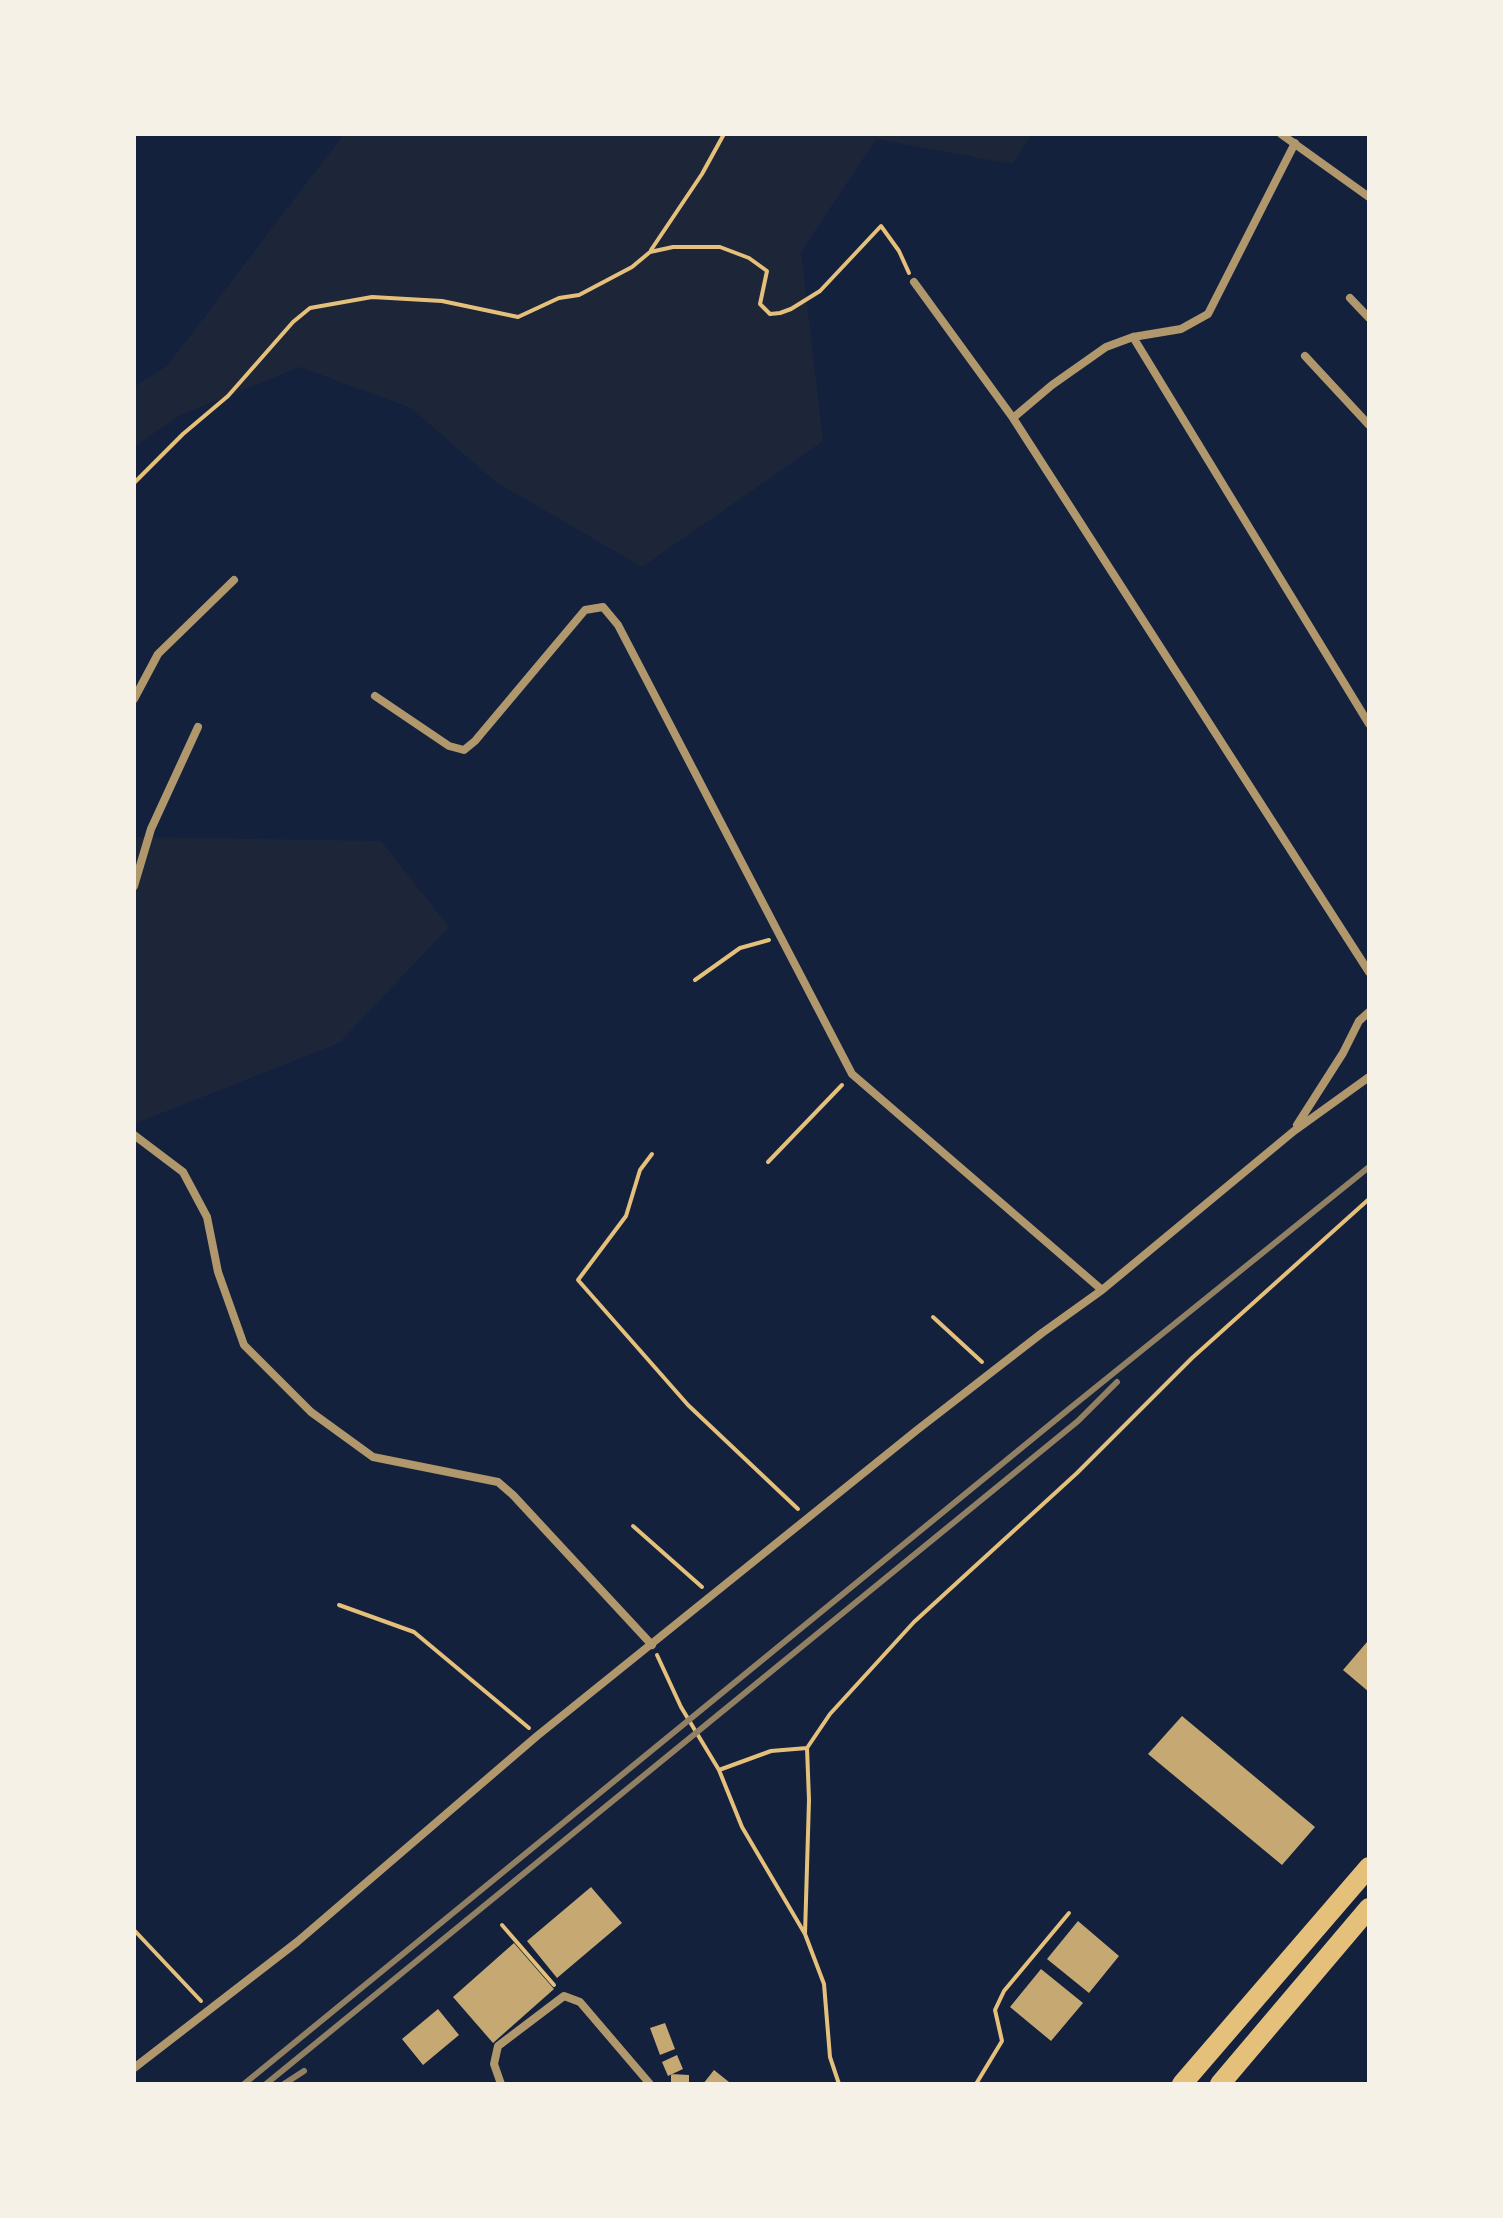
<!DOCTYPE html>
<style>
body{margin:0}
#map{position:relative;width:1503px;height:2218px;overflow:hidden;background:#14213d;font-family:"DejaVu Sans",sans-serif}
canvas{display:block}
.frame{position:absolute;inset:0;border:136px solid #f6f1e7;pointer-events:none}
</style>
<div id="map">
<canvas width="1503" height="2218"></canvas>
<div class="frame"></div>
</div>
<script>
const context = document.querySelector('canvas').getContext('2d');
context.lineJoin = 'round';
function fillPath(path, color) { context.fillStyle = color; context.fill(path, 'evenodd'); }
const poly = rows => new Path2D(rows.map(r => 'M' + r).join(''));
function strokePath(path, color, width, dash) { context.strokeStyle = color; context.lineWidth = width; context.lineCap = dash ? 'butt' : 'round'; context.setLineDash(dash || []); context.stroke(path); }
fillPath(poly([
 [344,134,1032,134,1012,164,876,139,801,252,823,441,642,567,496,482,411,408,300,367,180,415,134,447,134,387,167,366],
 [134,837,381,841,449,927,339,1043,134,1124]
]), '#1d2539');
fillPath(poly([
 [1367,1642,1369,1643,1369,1692,1343,1670],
 [1182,1716,1315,1827,1282,1865,1148,1754],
 [591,1887,622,1923,557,1978,527,1941],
 [1078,1921,1119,1956,1089,1993,1047,1959],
 [514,1943,554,1989,493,2043,453,1997],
 [1041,1969,1083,2003,1051,2041,1010,2007],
 [438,2009,459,2035,423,2065,402,2039],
 [665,2023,675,2049,660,2055,650,2028],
 [677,2055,683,2069,668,2076,662,2062],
 [714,2070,729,2082,727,2084,703,2084],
 [671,2074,689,2075,689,2084,671,2084]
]), '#c6a872');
strokePath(poly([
 [651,250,702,174,724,134],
 [134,483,183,434,228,396,293,322,310,308,372,297,442,301,518,317,559,298,579,295,632,267,650,252,673,247,720,247,749,258,767,271,760,304,770,314,780,313,791,309,820,291,881,226,899,251,909,273],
 [695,980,740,948,769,940],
 [652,1154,640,1170,626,1216,578,1280,688,1405,798,1509],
 [768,1162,842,1085],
 [933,1317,982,1362],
 [633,1526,702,1587],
 [339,1605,414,1632,529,1728],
 [657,1655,681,1707,719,1770,742,1827,805,1934,824,1984,830,2057,839,2084],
 [719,1770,771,1751,807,1748],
 [502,1925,554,1985],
 [134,1930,201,2001],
 [805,1934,809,1800,807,1748,830,1714,914,1622,1077,1473,1192,1358,1369,1199],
 [976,2084,1002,2041,995,2010,1004,1991,1069,1913]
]), '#e5c07b', 4);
strokePath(poly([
 [1281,134,1369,197],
 [914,282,1013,418,1369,972],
 [1350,298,1369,318],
 [1133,337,1369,724],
 [1305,356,1369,425],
 [1013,418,1052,385,1106,347,1133,337,1181,329,1208,314,1295,143],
 [375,696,449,746,464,750,475,741,585,610,603,607,618,625,852,1074,1102,1290],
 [134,699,158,654,234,580],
 [134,886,151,829,198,727],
 [1297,1125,1343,1053,1359,1021,1369,1012],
 [134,1135,183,1172,207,1217,218,1272,244,1345,311,1412,373,1457,498,1482,513,1495,652,1645],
 [134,2068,297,1942,537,1736,917,1430,1042,1333,1102,1290,1294,1131,1369,1077],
 [501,2084,494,2064,498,2046,564,1996,580,2002,650,2084]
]), '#b1986c', 8);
strokePath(poly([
 [1182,2084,1369,1867],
 [1220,2084,1369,1908]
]), '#e5c07b', 20);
strokePath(poly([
 [244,2084,1069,1409,1369,1167],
 [266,2084,1078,1421,1117,1382],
 [284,2084,304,2071]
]), '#918062', 6);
</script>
